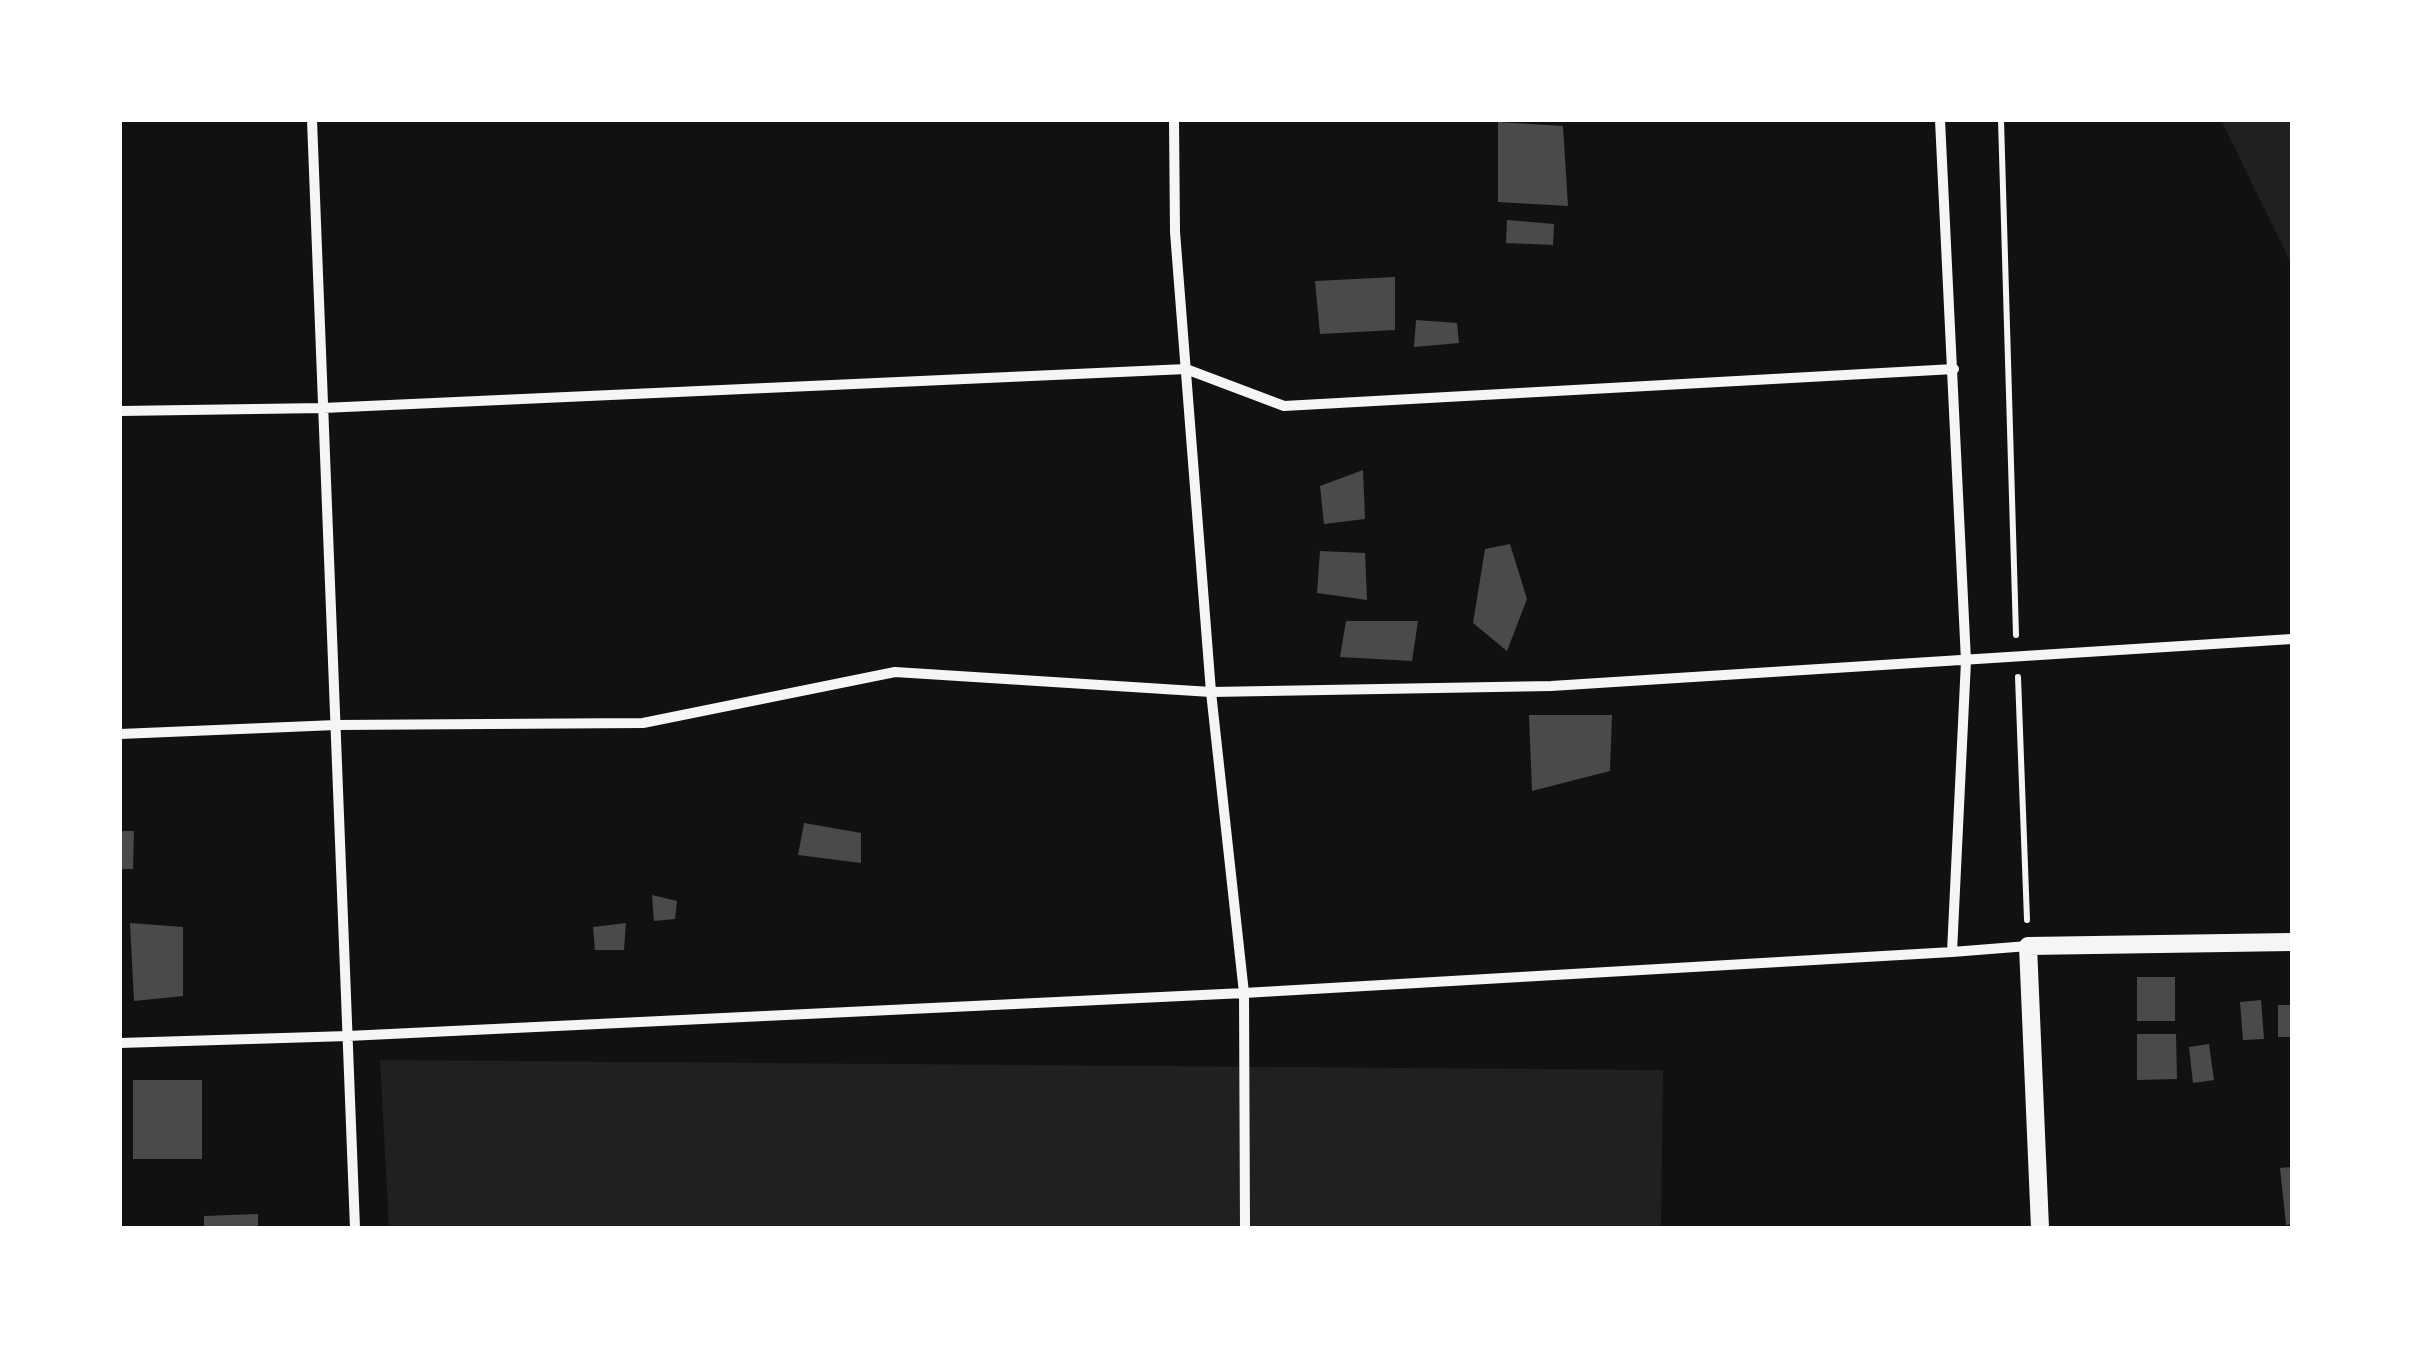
<!DOCTYPE html>
<style>
body{margin:0}
#map{position:relative;width:2412px;height:1348px;overflow:hidden;background:#111;font-family:"PT Sans",sans-serif}
canvas{display:block}
.frame{position:absolute;inset:0;border:122px solid #fff;pointer-events:none}
</style>
<div id="map">
<canvas width="2412" height="1348"></canvas>
<div class="frame"></div>
</div>
<script>
const context = document.querySelector('canvas').getContext('2d');
context.lineJoin = 'round';
function fillPath(path, color) { context.fillStyle = color; context.fill(path, 'evenodd'); }
const poly = rows => new Path2D(rows.map(r => 'M' + r).join(''));
function strokePath(path, color, width, dash) { context.strokeStyle = color; context.lineWidth = width; context.lineCap = dash ? 'butt' : 'round'; context.setLineDash(dash || []); context.stroke(path); }
fillPath(poly([
 [2221,120,2292,120,2292,265],
 [380,1060,1663,1070,1661,1228,389,1228]
]), '#202020');
fillPath(poly([
 [1498,122,1563,126,1568,206,1498,202],
 [1507,220,1554,224,1553,245,1506,243],
 [1395,277,1395,330,1320,334,1315,281],
 [1416,320,1457,323,1459,343,1414,347],
 [1363,470,1365,519,1324,524,1320,486],
 [1510,544,1527,599,1507,651,1473,623,1485,549],
 [1320,551,1365,553,1367,600,1317,593],
 [1346,621,1418,621,1412,661,1340,657],
 [1529,715,1612,715,1610,771,1532,791],
 [804,823,861,833,861,863,798,855],
 [120,831,134,831,133,869,120,869],
 [652,895,677,901,675,919,654,921],
 [130,923,183,927,183,996,134,1001],
 [626,923,624,950,595,950,593,927],
 [2137,977,2175,977,2175,1021,2137,1021],
 [2261,1000,2264,1039,2243,1040,2240,1002],
 [2278,1005,2292,1005,2292,1037,2278,1037],
 [2137,1034,2176,1034,2177,1079,2137,1080],
 [2209,1044,2214,1080,2193,1083,2189,1047],
 [133,1080,202,1080,202,1159,133,1159],
 [2292,1167,2292,1224,2286,1225,2280,1168],
 [258,1214,258,1228,204,1228,204,1216]
]), '#4a4a4a');
strokePath(poly([
 [2001,120,2016,635],
 [2018,677,2027,920]
]), '#f5f5f5', 6);
strokePath(poly([
 [312,120,355,1228],
 [1174,120,1175,232,1211,692,1244,993,1245,1228],
 [1940,120,1966,661,1952,952,2028,946],
 [120,411,323,408,1186,369,1284,406,1954,369],
 [120,734,336,725,643,723,895,672,1211,692,1551,686,2292,639],
 [120,1043,348,1036,1244,993,1952,952]
]), '#f5f5f5', 10);
strokePath(poly([
 [2040,1228,2028,946,2292,942]
]), '#f5f5f5', 18);
</script>
